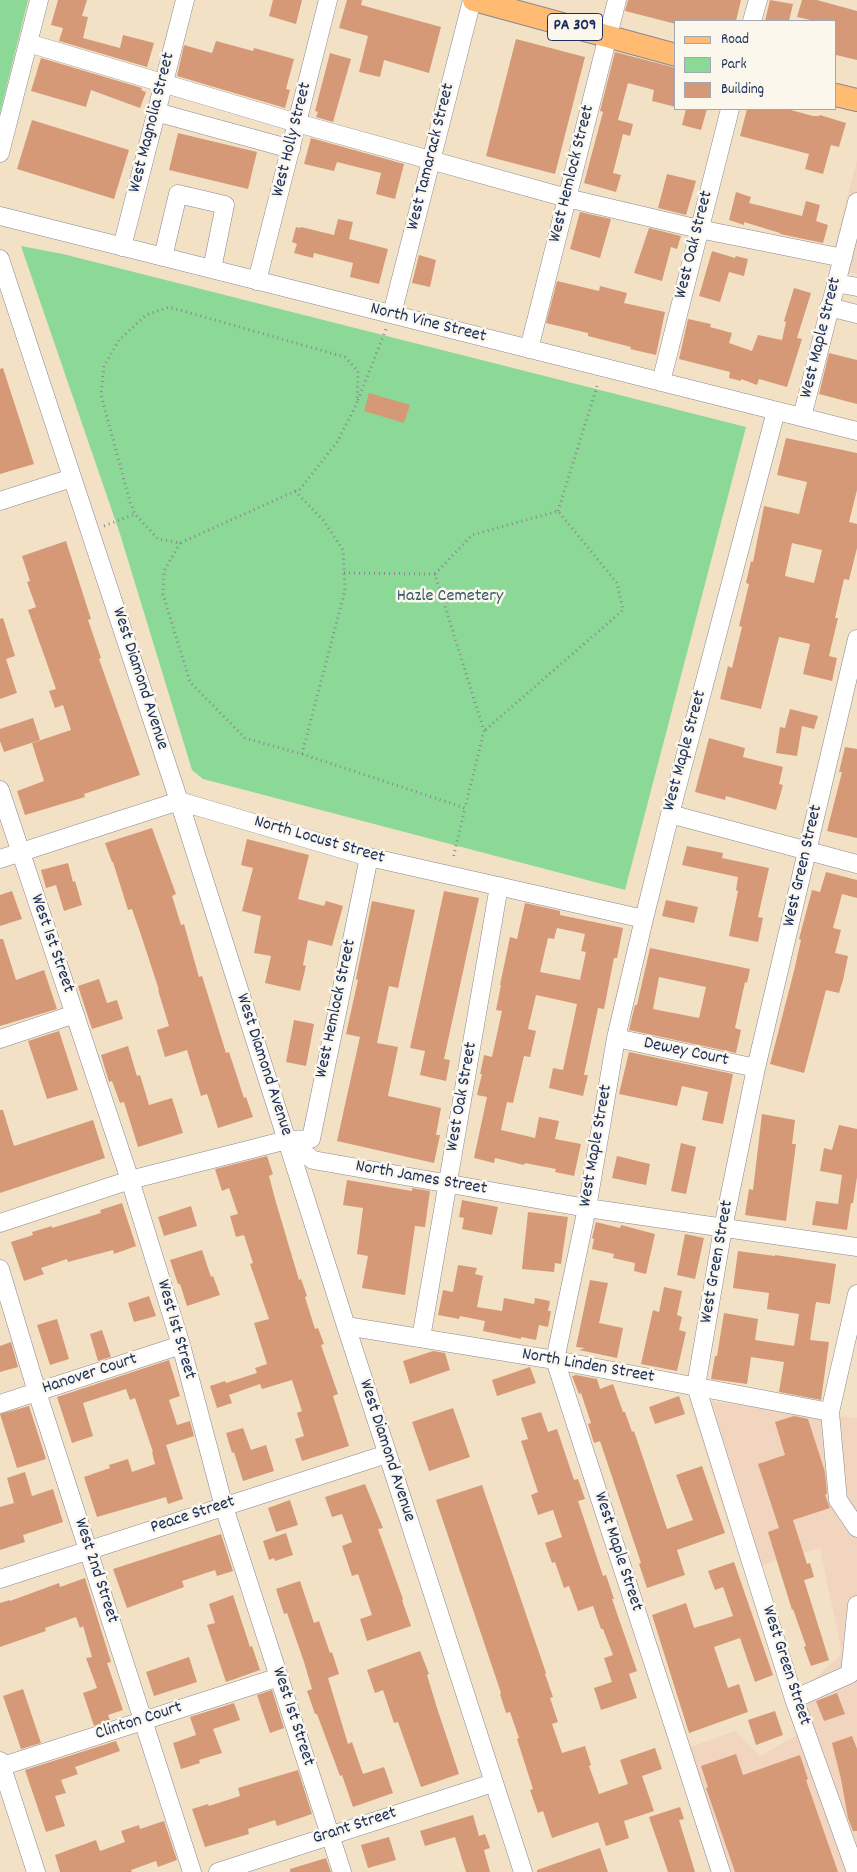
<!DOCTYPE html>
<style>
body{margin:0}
#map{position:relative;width:857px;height:1872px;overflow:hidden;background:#f3e1c6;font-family:Dekko,sans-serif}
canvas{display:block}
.legend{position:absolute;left:674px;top:20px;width:162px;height:90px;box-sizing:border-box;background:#fbf7ec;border:1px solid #a1a7b3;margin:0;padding:6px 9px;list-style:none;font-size:15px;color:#1b2f5e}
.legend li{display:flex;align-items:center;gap:10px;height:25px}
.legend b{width:25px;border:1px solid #a1a7b3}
</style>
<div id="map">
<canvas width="857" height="1872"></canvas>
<ul class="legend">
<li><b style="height:6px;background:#febb71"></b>Road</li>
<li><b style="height:14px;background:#8cd997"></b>Park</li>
<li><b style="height:14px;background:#d59978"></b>Building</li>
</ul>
</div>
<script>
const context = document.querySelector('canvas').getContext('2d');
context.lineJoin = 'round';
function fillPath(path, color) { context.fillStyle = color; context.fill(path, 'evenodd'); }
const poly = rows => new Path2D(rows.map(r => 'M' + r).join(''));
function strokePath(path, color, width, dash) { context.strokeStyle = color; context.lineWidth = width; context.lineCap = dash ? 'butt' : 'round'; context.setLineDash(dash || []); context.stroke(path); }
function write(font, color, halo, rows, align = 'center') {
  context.font = font + ' Dekko,sans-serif'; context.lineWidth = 5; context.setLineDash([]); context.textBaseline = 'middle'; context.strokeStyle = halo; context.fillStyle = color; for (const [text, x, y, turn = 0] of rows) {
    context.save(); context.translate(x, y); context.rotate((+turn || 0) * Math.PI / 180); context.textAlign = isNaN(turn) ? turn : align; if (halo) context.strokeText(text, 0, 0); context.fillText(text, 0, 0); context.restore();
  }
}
fillPath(poly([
 [857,160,857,274,829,268],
 [689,1399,857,1418,857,1872,710,1872,674,1753,735,1731,760,1756,801,1733,813,1680,842,1654,820,1548,759,1566,727,1521]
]), '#f2d5be');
fillPath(poly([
 [0,0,28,0,0,113],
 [21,246,63,254,746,427,625,890,203,779,192,770,120,534]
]), '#8cd997');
fillPath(poly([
 [58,0,87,0,82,16,88,17,83,38,120,48,123,35,154,43,147,67,59,41,63,28,51,25],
 [273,0,302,0,296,24,269,16],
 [347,0,362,0,361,5,441,27,429,73,384,60,380,77,359,72,368,36,339,28],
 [628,0,741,0,736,21,676,21,676,24,625,11],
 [770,0,793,4,789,21,765,21],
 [802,0,817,0,857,11,857,60,836,55,836,21,815,21,797,17],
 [516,39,585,57,555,174,486,156],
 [216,41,253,51,254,48,294,59,286,89,290,90,285,108,177,76,184,45,212,53],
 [615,52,676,68,676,107,652,101,654,90,628,83,618,120,633,124,630,136,623,134,613,173,621,175,616,192,584,183,603,112,600,111],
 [330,53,351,59,333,122,316,117,318,112,315,111],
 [41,58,142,88,141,90,146,92,140,108,91,90,86,107,31,91],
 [686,109,707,109,701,130,682,125],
 [747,109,787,109,813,116,819,116,820,115,846,123,839,147,831,145,823,174,805,169,809,154,740,136],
 [32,120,129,150,114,199,17,169],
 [178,133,257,152,248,189,169,170],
 [311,138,404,164,395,199,376,194,381,173,337,162,334,171,304,164],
 [667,174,696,181,686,215,658,208],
 [736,192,751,197,749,203,802,216,806,201,820,205,816,221,828,225,823,243,780,234,780,233,744,222,744,225,729,220],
 [580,212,611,219,600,258,570,249],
 [338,219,353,222,349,239,388,249,379,284,350,277,353,263,314,253,313,258,294,253,297,244,292,242,296,227,300,228,301,227,334,235],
 [649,228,681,236,677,249,671,247,662,281,634,273],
 [712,251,735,258,736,256,748,259,744,276,729,272,720,302,699,296],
 [419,255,436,260,430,287,412,283],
 [557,281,599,291,600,286,627,293,624,303,665,312,656,355,630,349,631,347,588,336,588,333,546,323],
 [794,288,811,293,797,338,802,339,787,387,759,379,757,385,741,379,741,381,729,378,730,372,679,359,688,319,711,324,710,327,732,333,729,343,752,351,758,335,782,340,786,322,784,321],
 [829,353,857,360,857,404,819,394],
 [3,368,34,464,0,474,0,369],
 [369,393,410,405,404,423,364,411],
 [786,438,857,453,857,490,849,522,857,524,857,548,849,580,844,579,835,618,838,618,829,656,837,658,832,681,803,674,810,644,779,637,761,709,720,699,728,666,732,668,742,627,739,626,749,584,746,583,751,561,753,562,764,506,799,514,807,482,777,475],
 [792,543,822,550,814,583,785,576],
 [66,541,91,619,88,620,101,658,99,659,140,775,84,794,85,797,25,815,17,791,44,781,32,743,71,730,63,705,55,708,49,691,56,689,28,610,36,607,27,582,30,581,22,556],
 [3,618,15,656,6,659,17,693,0,699,0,619],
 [790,709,818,716,814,729,802,726,797,756,776,753,780,727,785,728],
 [33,718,40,740,4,752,0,741,0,729],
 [709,738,745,748,743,757,783,767,779,784,783,785,776,810,726,796,725,800,695,792],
 [845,747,857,749,857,838,827,831,842,772,839,772],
 [152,828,176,894,172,896,181,925,184,924,199,977,202,976,226,1053,229,1052,244,1098,246,1097,253,1117,218,1128,207,1094,201,1096,187,1050,165,1057,157,1030,169,1026,158,990,159,990,141,935,132,909,128,910,113,862,112,862,105,843],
 [247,839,309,855,298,899,324,906,326,901,343,906,332,946,308,940,303,965,306,966,300,991,265,983,271,956,254,953,261,916,242,911,253,868,241,865],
 [687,846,723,853,722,858,769,868,758,917,763,918,758,942,729,936,738,891,736,890,738,877,682,865],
 [68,863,73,882,75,881,82,905,64,911,56,885,46,888,41,870],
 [826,872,857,880,857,898,842,894,833,928,841,930,835,953,848,956,843,980,839,993,826,990,804,1073,770,1064,794,971,801,940,799,939,812,890,820,892],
 [12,891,22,919,0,926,0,895],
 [444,891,479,898,444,1059,450,1060,446,1081,420,1075,425,1051,410,1048],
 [666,900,698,907,694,923,662,916],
 [372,901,415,910,398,988,389,986,377,1043,398,1047,388,1096,441,1108,436,1135,440,1135,434,1163,337,1141,360,1037,346,1034,358,980,356,979],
 [525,903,560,911,560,915,623,928,617,958,614,958,604,1009,598,1008,584,1075,588,1075,583,1096,549,1088,553,1068,563,1070,577,1004,536,995,528,1029,536,1031,530,1057,524,1056,513,1103,507,1102,501,1130,535,1138,539,1117,559,1121,555,1139,581,1144,574,1176,555,1172,556,1169,525,1163,524,1165,495,1158,494,1163,474,1158,487,1097,477,1095,482,1074,480,1074,484,1055,492,1057,502,1011,496,1010,501,985,500,985,510,937,517,939],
 [557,928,585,934,581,951,586,952,580,980,540,972,548,938,554,939],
 [0,939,3,939,16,980,44,970,57,1009,0,1026],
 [650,948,750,969,747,983,745,982,735,1028,741,1030,736,1053,629,1030,635,1005,637,1005],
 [659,977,706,987,699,1018,653,1009],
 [99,979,107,1003,117,1000,123,1019,92,1029,78,986],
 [294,1020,314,1024,306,1066,286,1062],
 [59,1031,78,1090,47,1099,28,1041],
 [128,1046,137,1076,140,1075,149,1105,172,1098,183,1133,138,1147,124,1102,120,1103,112,1081,109,1082,101,1055],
 [629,1052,733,1074,723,1124,702,1120,708,1092,682,1086,677,1106,619,1094],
 [0,1110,3,1110,14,1146,93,1120,105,1158,0,1193],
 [762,1114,795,1120,792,1144,796,1144,786,1221,745,1215,749,1189,753,1190],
 [839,1125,857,1129,857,1177,853,1203,851,1203,847,1230,812,1225,816,1201,838,1204,842,1175,820,1171,824,1148,832,1150],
 [681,1143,696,1147,686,1194,671,1191],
 [267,1156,273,1174,269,1176,275,1199,299,1280,301,1279,307,1296,305,1297,315,1329,318,1328,324,1344,321,1345,338,1394,333,1396,349,1446,302,1461,295,1439,304,1436,297,1413,302,1411,292,1380,262,1389,260,1384,229,1395,232,1403,217,1408,210,1386,225,1381,226,1383,257,1373,255,1368,267,1364,254,1323,269,1319,250,1264,253,1263,244,1235,236,1237,230,1216,238,1214,229,1188,222,1191,215,1169],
 [617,1156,650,1164,646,1185,612,1178],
 [347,1180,412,1191,412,1188,430,1191,425,1227,415,1226,405,1295,362,1288,368,1256,357,1254,363,1208,343,1205],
 [462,1200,498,1207,492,1235,462,1229,464,1218,459,1217],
 [122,1203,136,1246,114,1254,113,1250,68,1262,67,1259,41,1268,44,1274,24,1281,11,1242,33,1235,32,1232,52,1226,52,1228,101,1213,100,1210],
 [191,1206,197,1226,164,1236,158,1217],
 [528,1212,568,1217,561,1264,555,1263,554,1272,522,1269],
 [596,1222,620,1228,621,1225,655,1234,646,1274,634,1271,635,1263,613,1258,614,1254,592,1249,594,1239,592,1238],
 [685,1234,704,1238,695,1279,677,1275],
 [202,1250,211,1277,213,1276,220,1295,187,1306,180,1284,178,1284,170,1260],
 [738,1251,775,1256,775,1255,836,1264,830,1304,816,1302,810,1340,829,1342,821,1400,779,1392,784,1362,751,1357,747,1384,711,1379,715,1356,717,1356,724,1313,758,1319,755,1340,794,1346,799,1314,767,1309,769,1293,733,1288],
 [458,1265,477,1268,475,1274,483,1276,477,1307,502,1311,504,1298,534,1304,535,1298,550,1301,548,1311,551,1311,548,1327,539,1325,536,1340,521,1337,521,1339,483,1331,485,1321,460,1316,459,1319,438,1315,443,1290,453,1292],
 [590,1280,608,1283,599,1323,623,1328,617,1358,579,1350,585,1348,576,1347],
 [664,1287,682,1291,677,1315,682,1317,679,1330,686,1332,677,1371,641,1364,653,1310,659,1312],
 [149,1296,156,1316,134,1322,128,1303],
 [57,1319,69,1359,50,1365,37,1325],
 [102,1330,111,1357,98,1361,90,1334],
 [11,1342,18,1367,0,1372,0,1346],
 [433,1351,445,1353,450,1370,410,1384,403,1361],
 [169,1360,180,1396,169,1400,177,1425,190,1421,194,1436,166,1445,183,1499,168,1504,166,1497,97,1517,84,1477,110,1468,109,1465,128,1459,132,1472,155,1464,152,1452,153,1452,135,1398,130,1400,126,1389,83,1403,93,1436,72,1443,57,1397],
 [530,1367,536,1383,497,1396,492,1380],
 [576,1375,597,1379,600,1389,613,1384,623,1412,625,1412,632,1432,634,1431,667,1529,693,1520,676,1475,702,1466,725,1533,677,1550,685,1575,647,1588,639,1564,641,1563,600,1441,594,1443,588,1424,591,1423,581,1393,579,1394,572,1376],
 [679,1396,685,1414,655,1424,649,1407],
 [29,1406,46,1459,17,1468,0,1414],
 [453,1408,470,1457,429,1471,412,1422],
 [541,1412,548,1432,557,1429,574,1480,578,1479,585,1499,578,1501,603,1576,606,1575,614,1599,612,1599,637,1671,629,1674,637,1698,601,1710,594,1688,612,1682,604,1658,613,1655,603,1629,601,1629,593,1606,578,1611,569,1586,564,1588,555,1562,552,1563,545,1543,562,1537,553,1510,538,1515,531,1495,538,1492,521,1441,528,1439,521,1418],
 [794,1416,808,1419,825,1472,827,1494,825,1495,830,1508,793,1520,807,1564,810,1563,814,1577,804,1580,829,1660,811,1666,804,1647,806,1646,793,1609,792,1610,768,1532,779,1528,758,1464,785,1455,775,1422],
 [243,1428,251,1450,266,1445,274,1471,243,1481,234,1452,232,1453,226,1433],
 [25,1472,32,1496,53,1489,63,1522,23,1535,25,1542,0,1550,0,1507,14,1503,7,1478],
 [365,1484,383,1528,378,1529,403,1599,402,1600,411,1626,367,1641,360,1619,372,1615,358,1574,352,1576,342,1546,352,1542,342,1514,332,1517,325,1497],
 [482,1485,546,1673,545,1674,553,1697,550,1698,558,1722,552,1724,562,1753,585,1746,591,1765,589,1766,599,1794,628,1784,620,1760,655,1748,662,1769,642,1776,654,1811,624,1821,629,1838,606,1846,598,1822,552,1838,543,1811,538,1813,530,1790,533,1789,517,1739,519,1738,510,1712,506,1713,500,1694,501,1693,436,1500],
 [290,1500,298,1525,276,1532,268,1508],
 [286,1533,293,1555,275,1561,274,1558,269,1560,263,1541],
 [221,1534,233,1571,217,1576,215,1570,182,1581,184,1587,127,1608,113,1569],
 [734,1562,773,1675,755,1682,740,1638,714,1647,728,1688,739,1684,748,1712,689,1733,652,1615,686,1603,694,1628,733,1616,723,1587,715,1590,708,1571],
 [85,1578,111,1662,107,1663,123,1710,108,1715,110,1720,94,1726,83,1693,97,1688,86,1658,92,1657,83,1626,80,1628,76,1617,45,1628,46,1631,0,1647,0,1603,10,1600,10,1601,59,1583,60,1587],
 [300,1581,314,1623,319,1621,330,1653,332,1652,339,1674,328,1678,348,1744,352,1742,363,1774,384,1767,393,1793,353,1807,342,1775,340,1776,317,1714,315,1714,307,1691,312,1689,304,1662,287,1613,284,1614,276,1589],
 [233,1595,250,1647,252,1646,260,1670,226,1682,207,1625,215,1623,209,1604],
 [420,1651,429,1674,427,1675,437,1708,459,1774,421,1787,398,1722,394,1723,383,1690,375,1693,367,1670],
 [189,1657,197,1682,154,1696,146,1672],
 [23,1689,41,1743,21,1749,3,1696],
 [272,1690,284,1728,270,1733,257,1695],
 [837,1693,845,1714,824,1721,816,1701],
 [234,1703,240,1720,213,1729,222,1753,199,1760,200,1763,181,1769,173,1743,196,1735,190,1717],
 [775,1711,783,1735,756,1745,748,1720],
 [852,1736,857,1749,857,1831,853,1831,848,1818,841,1779,832,1743],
 [116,1741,120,1751,75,1767,78,1774,61,1780,66,1793,55,1796,65,1826,46,1832,25,1770],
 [736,1754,743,1775,800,1755,808,1779,806,1780,838,1872,735,1872,706,1788,708,1787,701,1766],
 [298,1770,312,1814,277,1826,275,1820,248,1829,249,1834,205,1847,192,1809,208,1804,209,1806,240,1796,238,1788],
 [680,1807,684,1819,679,1820,695,1872,668,1872,649,1817],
 [473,1815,479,1836,485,1834,490,1848,484,1850,490,1872,466,1872,455,1837,425,1846,420,1831],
 [164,1821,177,1860,158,1867,156,1861,131,1870,132,1872,60,1872,55,1855,96,1840,100,1851,125,1842,121,1831,139,1825,140,1829],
 [389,1837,396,1860,368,1868,361,1845],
 [600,1848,608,1872,537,1872,537,1870],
 [326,1858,331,1872,290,1872,290,1869]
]), '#d59978');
const minor = poly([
 [752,21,758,0],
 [28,43,297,123,567,198,699,229,843,258],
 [156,112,291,149],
 [0,153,39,0],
 [0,216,857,431],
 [122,247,185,0],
 [163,257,178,194,225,205,212,269],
 [0,259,179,801,346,1326,523,1872],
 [257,281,328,0],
 [836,283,857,287],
 [829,307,857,314],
 [392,314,472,0],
 [529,349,617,0],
 [661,382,730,109],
 [802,417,857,202],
 [0,501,72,478],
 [0,790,130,1180,181,1345,224,1507,342,1872],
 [670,814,857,864],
 [0,859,179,801,369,857,644,919],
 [616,1038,756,1068],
 [0,1039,75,1014],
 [287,1140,313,1160,587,1208,857,1247],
 [0,1223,130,1180,287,1140,311,1139,369,857],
 [0,1269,37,1392,192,1872],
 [857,1294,830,1412,838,1500,857,1528],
 [346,1326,555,1360,830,1412],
 [421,1338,499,886],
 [0,1404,181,1345],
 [0,1579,387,1454],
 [794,1699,850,1674,857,1605],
 [0,1761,36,1872],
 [0,1767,279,1677],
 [218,1872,493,1783],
 [721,1872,555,1360,587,1208,616,1038,644,919,670,814,776,411],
 [856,1872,794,1699,696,1386,723,1228,756,1068,857,639]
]);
const major = poly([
 [474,0,676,55],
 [836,95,857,100]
]);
strokePath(minor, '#878892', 19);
strokePath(major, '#878892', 24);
strokePath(poly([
 [358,400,386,329],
 [558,511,598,383],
 [104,526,135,514,130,502,101,395,104,366,119,340,146,315,169,307,345,357,358,371,357,403,338,441,300,489,180,543,158,539,135,514],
 [180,543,164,571,163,594,190,682,245,738,302,754,345,590,343,550,323,520,295,491],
 [344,573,435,574,484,731,465,808],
 [435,574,472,535,558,511,617,583,623,610,484,731],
 [302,754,465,808,453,859]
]), '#878892', 3, [1, 4]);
strokePath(minor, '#fff', 18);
strokePath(major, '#febb71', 22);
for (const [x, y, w] of [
 [575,27,55]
]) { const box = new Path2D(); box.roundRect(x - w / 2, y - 13.5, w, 27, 4); context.fillStyle = '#fbf7ec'; context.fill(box); strokePath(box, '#1b2f5e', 1); }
write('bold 16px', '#1b2f5e', null, [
 ["PA 309",575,27]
]);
write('18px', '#1b2f5e', '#fbf7ec', [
 ["West Magnolia Street",153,123,-76],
 ["West Holly Street",293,140,-76],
 ["West Tamarack Street",432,157,-76],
 ["West Hemlock Street",573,174,-76],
 ["West Oak Street",695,245,-76],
 ["North Vine Street",428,324,14],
 ["West Maple Street",822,338,-76],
 ["West Diamond Avenue",139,679,72],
 ["West Maple Street",686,751,-75],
 ["North Locust Street",319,841,16],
 ["West Green Street",804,866,-77],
 ["West 1st Street",51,944,71],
 ["West Hemlock Street",337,1009,-78],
 ["Dewey Court",686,1053,12],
 ["West Diamond Avenue",263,1065,72],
 ["West Oak Street",463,1097,-80],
 ["West Maple Street",597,1146,-80],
 ["North James Street",421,1179,10],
 ["West Green Street",718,1262,-80],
 ["West 1st Street",175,1330,74],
 ["North Linden Street",588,1367,10],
 ["Hanover Court",90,1375,-18],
 ["West Diamond Avenue",386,1451,72],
 ["Peace Street",193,1516,-18],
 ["West Maple Street",617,1552,72],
 ["West 2nd Street",95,1571,72],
 ["West Green Street",785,1666,72],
 ["West 1st Street",292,1717,72],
 ["Clinton Court",139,1722,-18],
 ["Grant Street",355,1827,-18]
]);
write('18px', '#375a6c', '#fbf7ec', [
 ["Hazle Cemetery",450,598]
]);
</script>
